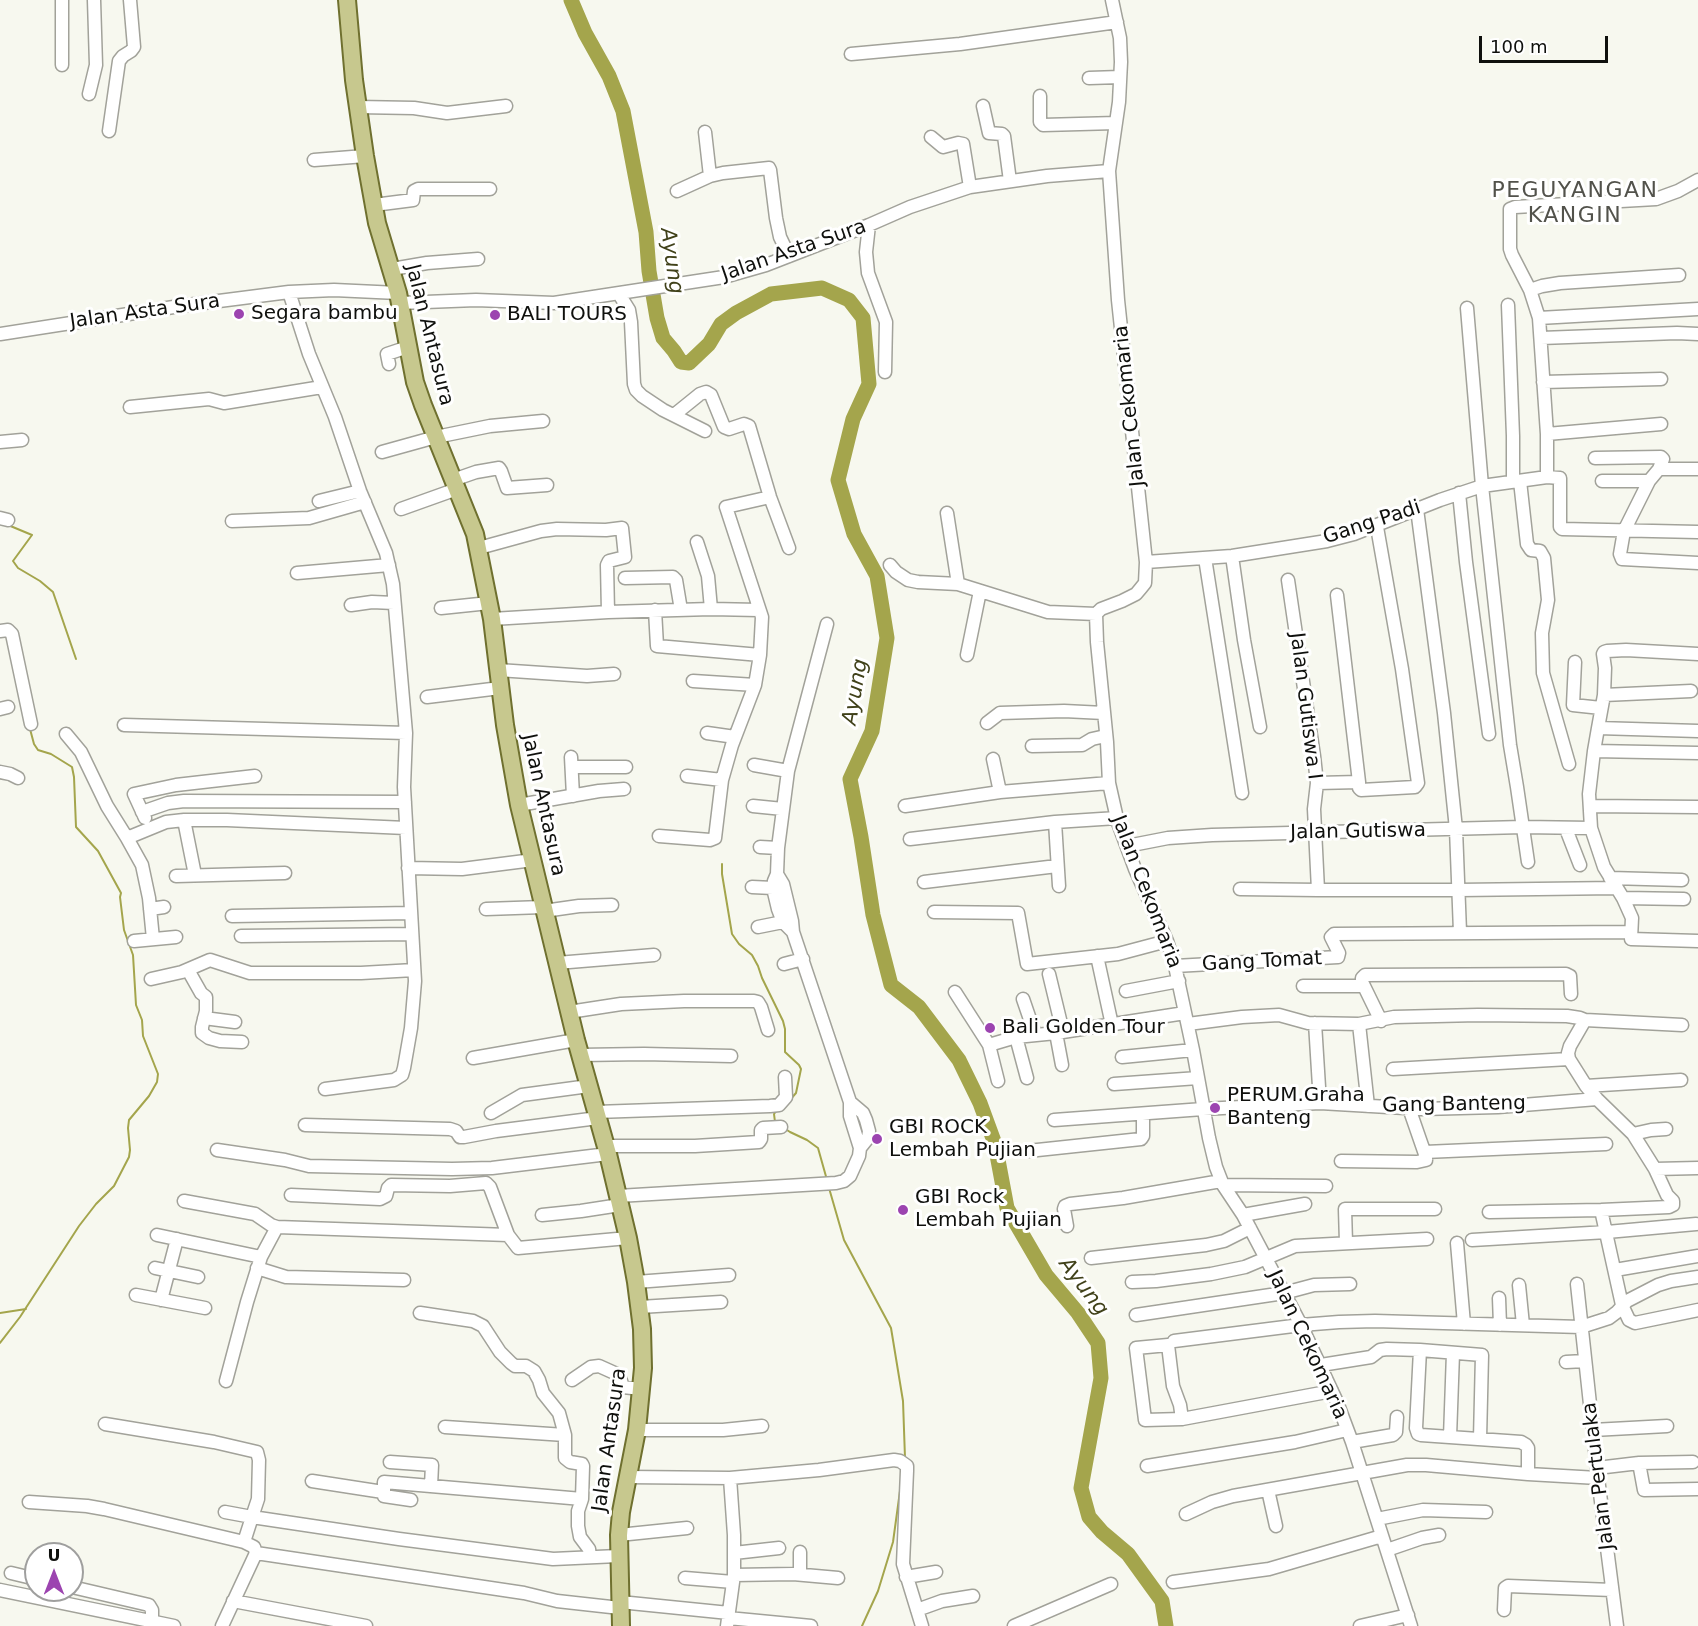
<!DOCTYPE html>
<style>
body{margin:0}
#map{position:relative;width:1698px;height:1626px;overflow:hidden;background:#f7f8ef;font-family:"DejaVu Sans",sans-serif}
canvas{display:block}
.north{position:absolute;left:24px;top:1542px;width:60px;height:60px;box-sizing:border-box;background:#fff;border:2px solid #9f9f9e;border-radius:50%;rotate:0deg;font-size:16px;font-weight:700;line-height:24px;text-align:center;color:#0f100d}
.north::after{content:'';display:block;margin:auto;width:21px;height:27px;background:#9c44b0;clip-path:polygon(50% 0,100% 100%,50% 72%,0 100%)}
.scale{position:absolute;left:1479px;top:36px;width:129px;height:27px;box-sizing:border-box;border:3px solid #0f100d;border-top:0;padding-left:8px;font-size:18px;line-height:21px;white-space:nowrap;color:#0f100d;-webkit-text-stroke:4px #fff;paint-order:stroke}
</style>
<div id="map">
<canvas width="1698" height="1626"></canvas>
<div class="north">U</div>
<div class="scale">100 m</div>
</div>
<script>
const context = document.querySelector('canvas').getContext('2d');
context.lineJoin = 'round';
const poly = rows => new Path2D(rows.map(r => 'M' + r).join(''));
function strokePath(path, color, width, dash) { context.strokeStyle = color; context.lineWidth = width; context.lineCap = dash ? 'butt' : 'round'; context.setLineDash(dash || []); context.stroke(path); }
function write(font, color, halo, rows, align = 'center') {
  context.font = font + ' "DejaVu Sans",sans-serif'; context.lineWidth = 6; context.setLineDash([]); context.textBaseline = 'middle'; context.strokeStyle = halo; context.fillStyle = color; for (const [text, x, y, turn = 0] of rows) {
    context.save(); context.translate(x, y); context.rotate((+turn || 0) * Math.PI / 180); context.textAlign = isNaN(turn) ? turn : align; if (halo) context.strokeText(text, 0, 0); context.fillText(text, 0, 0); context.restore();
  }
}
strokePath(poly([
 [8,525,32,535,13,561,18,568,40,581,53,592,76,659],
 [722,864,722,874,732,934,739,944,752,955,758,966,762,978,783,1021,785,1029,785,1052,799,1065,801,1069,796,1093,789,1101],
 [777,1110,774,1114,775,1122,777,1123],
 [784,1128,790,1132,807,1140,818,1148,827,1180],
 [829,1188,844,1240,891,1328,903,1401,905,1458],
 [0,1313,26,1309],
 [0,1343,20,1317,79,1226,96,1204,114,1186,129,1157,130,1150,128,1128,129,1120,149,1096,157,1082,158,1074,143,1036,142,1020,136,1005,133,955,124,930,120,897,121,893,98,851,76,827,74,777,72,767,51,754,38,750,34,744,30,729],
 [862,1626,878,1591,893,1542,900,1491]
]), '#a4a54c', 2);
strokePath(poly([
 [571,0,585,33,609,76,623,111,646,232,649,271,657,318,663,338,674,351,681,362,689,363,709,344,721,324,736,313,771,294,822,288,849,300,863,318,869,384,853,419,838,480,854,534,877,576,887,638,872,731,850,779,861,837,873,915,891,985,919,1007,959,1060,980,1103,995,1144,1007,1208,1046,1275,1078,1313,1098,1343,1101,1378,1081,1488,1089,1517,1102,1532,1128,1554,1162,1601,1166,1626]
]), '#a4a54c', 15);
const minor = poly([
 [62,0,62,65],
 [1112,0,1120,38,1121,62,1119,102,1109,171,1118,300,1146,562,1145,583,1141,588,1136,594,1122,601,1101,609,1096,614,1097,642,1107,742,1109,783,1118,823,1135,869,1167,941,1175,966,1193,1050,1209,1138,1216,1167,1223,1185,1243,1215,1301,1325,1337,1402,1352,1442,1411,1626],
 [851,54,960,44,1117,22],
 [1089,78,1120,77],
 [89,94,96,65,94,0],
 [1040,96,1040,122,1043,125,1116,123],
 [983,106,989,133,1002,134,1004,136,1010,181],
 [358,107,414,108,447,113,506,106],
 [109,131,119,61,123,56,131,51,134,47,130,0],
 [705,132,710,176],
 [931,137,943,147,958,143,963,144,970,187],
 [314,160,365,156],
 [677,191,710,176,723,173,769,168,770,170,776,218,780,237,789,256],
 [374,205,413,200,414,191,418,189,490,189],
 [869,225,866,252,868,273,886,322,885,372],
 [392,269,427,263,478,259],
 [1530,290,1542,286,1560,283,1679,275],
 [289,292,309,354,335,417,360,491,386,553,393,584,406,733],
 [619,294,629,310,631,322,634,384,636,390,642,396,663,410,705,431],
 [400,303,476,300,554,303,724,277,766,265,869,225,910,207,970,187,1047,176,1109,171],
 [1508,305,1513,436,1513,481],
 [1467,308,1482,486,1510,745,1517,787,1528,862],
 [1539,318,1698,309],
 [0,334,180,306,289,292,334,290,398,293],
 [1541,338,1677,333,1698,334],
 [389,364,387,354,408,347],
 [1543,382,1661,379],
 [130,407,209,399,224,403,322,387],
 [674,415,700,394,706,392,711,395,724,427,729,429,744,424,749,426,770,497,789,548],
 [1547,434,1661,424],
 [0,442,22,440],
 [382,452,436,437,490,426,543,421],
 [1595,458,1661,457,1663,459,1659,469,1649,481,1624,531,1620,554,1622,559,1698,563],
 [1659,469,1698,469],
 [1547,477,1547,434,1539,318,1530,290,1512,255,1510,249,1510,209,1515,207,1656,199,1678,191,1698,180],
 [453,480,476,472,499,468,501,471,507,488,547,485],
 [1520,481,1527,544,1531,550,1540,551,1544,558,1548,600,1542,633,1543,673,1569,764],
 [1602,481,1649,481],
 [1459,493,1466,562,1489,734],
 [319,501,360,491],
 [401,509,457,489],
 [1417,509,1444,713,1456,829,1460,932],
 [947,513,958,584],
 [0,518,8,520],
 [232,521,309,518,365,502],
 [697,542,708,576,711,609],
 [479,548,541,531,557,529,606,530,622,528,625,557,609,561,607,565,608,612],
 [1232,556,1244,640,1260,727],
 [1205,558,1242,793],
 [1146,562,1232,556,1327,541,1354,534,1440,500,1482,486,1547,477,1560,478,1560,527,1562,529,1698,532],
 [890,565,896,572,908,580,918,582,958,584,1048,612,1096,614],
 [297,573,389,565],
 [625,578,673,577,676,580,681,610],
 [1337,595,1359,782],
 [351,605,372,602,394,603],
 [441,608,489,603],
 [655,610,657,646,760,655],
 [492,619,608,612,711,609,759,610],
 [0,631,8,630,12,634,31,724],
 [967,655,980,591],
 [1575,662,1573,705,1601,708],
 [498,670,587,676,614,674],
 [693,681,755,685],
 [1604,695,1691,691],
 [427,697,500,688],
 [0,709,8,707],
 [987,723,1000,713,1064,711,1104,713],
 [124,725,406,733,404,787,415,981,411,1028,404,1068,402,1075,394,1080,325,1089],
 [1598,728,1604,695,1605,668,1603,654,1604,652,1607,651,1626,650,1698,654],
 [707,733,735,737],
 [66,734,81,752,107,806,127,838],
 [1032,746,1082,745,1092,739,1101,737],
 [1594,751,1598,728,1698,731],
 [1698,753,1594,751,1589,794,1591,828,1604,867,1623,898,1632,918,1631,939,1698,941],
 [571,757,573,796],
 [993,759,1000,792],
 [754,765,788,771],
 [572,767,626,767],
 [0,772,10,774,18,778],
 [687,776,722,780],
 [1317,783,1359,782,1359,788,1361,790,1415,787,1418,783,1402,669,1377,527],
 [519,805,599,791,624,789],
 [753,806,783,809],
 [905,806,1000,792,1109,783],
 [1590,806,1698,807],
 [142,812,168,803,184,801,405,802],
 [145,818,134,794,176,785,255,776],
 [184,820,195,875],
 [1055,822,1059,886],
 [1566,829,1580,865],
 [659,836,710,840,715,838,722,780,732,745,755,685,760,655,762,617,726,507,770,497],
 [910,839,1055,822,1117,818],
 [1127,846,1168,838,1212,835,1523,827,1591,828],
 [760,847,778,848],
 [408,868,462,869,533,860],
 [777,874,774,881,773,888,778,909,783,922,793,932],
 [176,876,285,873],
 [1610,878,1682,880],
 [924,882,1057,866],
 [752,887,773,888],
 [1240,889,1318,890,1314,809,1317,783,1314,756,1288,580],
 [1318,890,1459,890,1616,888],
 [1623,898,1684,899],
 [150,909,164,907],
 [486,909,543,907],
 [544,911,579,906,612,905],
 [934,912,1018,913,1027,964,1118,954,1167,941],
 [232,916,411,913],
 [758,927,783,922],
 [241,936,411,934],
 [153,939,149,898,142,865,127,838,166,822,184,820,227,820,406,828],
 [134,941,176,937],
 [1097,956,1112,1025],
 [557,963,654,955],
 [784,964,803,959],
 [1175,966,1338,957,1339,953,1331,937,1334,934,1631,932],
 [188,970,201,993,206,997,206,1011,202,1027,202,1033,209,1038,220,1041,242,1042],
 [1049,974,1063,1032],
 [151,979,182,972,210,960,250,973,361,973,414,970],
 [1303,986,1364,986],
 [1126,991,1179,981],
 [955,992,989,1045,998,1081],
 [1023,999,1035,1034],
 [569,1012,621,1004,684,1001,754,1001,758,1002,761,1007,768,1030],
 [204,1018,235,1022],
 [1381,1021,1362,982,1362,978,1365,975,1566,974,1570,976,1571,994],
 [1315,1023,1320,1103],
 [1188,1024,1242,1017,1279,1015,1308,1023,1359,1024,1394,1017,1478,1015,1567,1016,1580,1018,1585,1020,1682,1025],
 [1359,1024,1368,1106],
 [1056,1033,1062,1065],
 [1016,1037,1027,1078],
 [989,1045,1016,1037,1056,1033,1185,1013],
 [580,1055,644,1054,731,1056],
 [1122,1057,1193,1050],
 [473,1058,576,1040],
 [1569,1059,1568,1053,1570,1046,1585,1020],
 [1393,1069,1569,1059],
 [1114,1084,1198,1078],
 [1586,1086,1681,1080],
 [850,1102,863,1113,866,1120,869,1131,868,1138,860,1148],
 [596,1112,770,1106,779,1105,786,1097,785,1077],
 [491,1113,522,1095,589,1086],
 [1054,1120,1203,1109,1320,1103,1422,1109,1498,1107,1597,1099],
 [305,1125,450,1129,456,1131,460,1137,464,1137,496,1131,598,1118],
 [1633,1134,1651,1130,1666,1129],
 [606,1146,695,1146,759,1142,761,1139,761,1130,763,1128,781,1127],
 [217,1150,285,1160,309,1166,452,1169,492,1168,608,1154],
 [1028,1151,1141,1139,1143,1136,1143,1114],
 [1425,1152,1606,1144],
 [1341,1161,1417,1162,1426,1160,1426,1157,1409,1108],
 [1655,1169,1698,1168],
 [1223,1185,1326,1186],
 [291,1195,380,1199,386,1196,388,1188,391,1185,450,1186,486,1183,490,1187,508,1235,518,1248,628,1238],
 [618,1196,836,1183,844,1181,850,1176,859,1156,860,1148,850,1116,850,1102,793,932,792,921,783,884,777,874,778,848,788,771,827,624],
 [184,1201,255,1214,271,1225,277,1227,508,1235],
 [1601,1210,1622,1305,1629,1320,1635,1323,1698,1310],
 [1489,1212,1601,1210,1669,1207,1673,1205,1673,1201,1667,1195,1655,1169,1633,1134,1597,1099,1586,1086,1569,1059],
 [542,1215,581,1211,620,1205],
 [1243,1215,1305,1204],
 [1067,1226,1064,1209,1065,1206,1070,1204,1123,1198,1221,1181],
 [157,1235,261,1257],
 [1472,1240,1607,1232,1696,1224],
 [1346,1243,1345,1209,1435,1209],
 [1457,1243,1464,1324],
 [1091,1258,1206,1245,1224,1241,1250,1228],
 [155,1268,198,1277],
 [257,1268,286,1277,404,1280],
 [1615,1270,1698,1256],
 [636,1282,729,1275],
 [1132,1282,1156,1281,1211,1274,1245,1267,1295,1246,1427,1239],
 [1577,1284,1598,1478,1617,1626],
 [1519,1285,1523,1325],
 [136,1295,205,1308],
 [1499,1298,1500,1325],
 [161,1300,177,1239],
 [640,1307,721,1302],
 [420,1313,473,1321,483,1326,500,1352,511,1363,515,1366,526,1366,534,1371,539,1380,543,1393,559,1413,565,1435,565,1458,570,1462,582,1464,583,1466,582,1499,578,1511,578,1526,580,1537,589,1549,590,1557],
 [1136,1315,1284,1293,1314,1285,1350,1284],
 [1174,1341,1301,1325,1339,1322,1375,1321,1581,1327,1609,1318,1617,1312,1627,1301,1658,1285,1671,1281,1698,1277],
 [1566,1362,1585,1361],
 [1321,1365,1371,1357,1380,1350,1387,1349,1420,1350],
 [572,1380,591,1367,599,1366,619,1375,623,1387,641,1389],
 [226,1381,247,1302,261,1257,277,1227],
 [1182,1419,1180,1405,1173,1386,1168,1345,1136,1348,1145,1420,1182,1419,1332,1391],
 [105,1424,214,1442,257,1452,259,1460,258,1499,252,1517,399,1539,553,1559,618,1556],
 [445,1427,565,1435],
 [637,1430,723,1430,762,1426],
 [1593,1430,1667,1426],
 [1450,1437,1453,1353],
 [1480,1439,1482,1355,1420,1350,1416,1428,1418,1434,1421,1435,1521,1442,1526,1445,1528,1448,1528,1474],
 [1352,1442,1393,1435,1396,1432,1397,1417],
 [390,1462,432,1465,431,1486],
 [1639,1463,1644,1490,1698,1489],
 [1147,1466,1295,1442,1347,1430],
 [1597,1468,1639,1463,1693,1462],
 [627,1477,730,1478,819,1470,894,1460,900,1461,907,1466,907,1471,903,1564,922,1626],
 [312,1481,383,1492],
 [1268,1490,1276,1526],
 [411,1500,384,1496,384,1482,582,1499],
 [29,1502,87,1506,104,1509,244,1542,254,1547,256,1553],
 [225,1512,252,1517,244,1542],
 [1186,1514,1212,1502,1233,1496,1407,1465,1426,1465,1528,1474,1598,1478],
 [1377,1519,1423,1510,1486,1512],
 [619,1535,687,1528],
 [1387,1550,1422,1538,1439,1535],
 [800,1552,800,1574],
 [256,1553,524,1593,557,1601,620,1608],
 [734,1553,779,1548],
 [11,1573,36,1579],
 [734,1575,793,1574,838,1578],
 [906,1577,936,1572],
 [685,1578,733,1582],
 [1173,1582,1269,1569,1382,1536],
 [72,1587,149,1605,152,1610,152,1622],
 [0,1590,174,1626],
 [233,1601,366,1626],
 [620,1602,729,1613],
 [917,1610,942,1601,973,1596],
 [1504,1610,1505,1588,1508,1586,1612,1590],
 [728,1618,811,1626],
 [222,1626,256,1553],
 [727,1626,734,1575,734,1535,730,1478],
 [1014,1626,1111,1584],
 [1360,1626,1408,1615]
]);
const major = poly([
 [347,0,354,80,365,156,377,223,398,293,415,382,423,405,475,534,492,619,505,725,519,805,576,1040,608,1154,628,1238,636,1282,642,1329,643,1368,637,1430,621,1512,619,1535,621,1626]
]);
strokePath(minor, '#a2a29a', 15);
strokePath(major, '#6f702f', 20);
strokePath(minor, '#fff', 12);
strokePath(major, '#c7c88e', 16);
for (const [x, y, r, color] of [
 [239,314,6,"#9c44b0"],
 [495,315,6,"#9c44b0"],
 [990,1028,6,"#9c44b0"],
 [1215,1108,6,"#9c44b0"],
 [877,1139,6,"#9c44b0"],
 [903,1210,6,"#9c44b0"]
]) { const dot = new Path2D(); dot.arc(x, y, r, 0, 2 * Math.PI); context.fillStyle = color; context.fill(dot); strokePath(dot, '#fff', 2); }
write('20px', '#0f100d', '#fff', [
 ["Jalan Asta Sura",794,251,-19],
 ["Jalan Asta Sura",145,312,-8],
 ["Jalan Antasura",429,335,76],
 ["Jalan Cekomaria",1130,406,-96],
 ["Gang Padi",1372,523,-18],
 ["Jalan Gutiswa I",1305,706,83],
 ["Jalan Antasura",543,805,78],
 ["Jalan Gutiswa",1358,832,-1],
 ["Jalan Cekomaria",1146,892,69],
 ["Gang Tomat",1262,962,-3],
 ["Gang Banteng",1454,1105,-1],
 ["Jalan Cekomaria",1307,1345,65],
 ["Jalan Antasura",610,1440,-82],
 ["Jalan Pertulaka",1599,1476,-97]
]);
write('20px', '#0f100d', '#fff', [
 ["Segara bambu",251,314],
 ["BALI TOURS",507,315],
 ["Bali Golden Tour",1002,1028],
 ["PERUM.Graha",1227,1096],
 ["Banteng",1227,1119],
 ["GBI ROCK",889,1128],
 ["Lembah Pujian",889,1151],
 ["GBI Rock",915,1198],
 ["Lembah Pujian",915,1221]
], 'left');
write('italic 21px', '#40411a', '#fff', [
 ["Ayung",671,261,82],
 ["Ayung",856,692,-80],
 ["Ayung",1083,1287,53]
]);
context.letterSpacing = '1.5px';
write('22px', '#52524b', '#fff', [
 ["PEGUYANGAN",1575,191],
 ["KANGIN",1575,216]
]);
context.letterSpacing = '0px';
</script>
